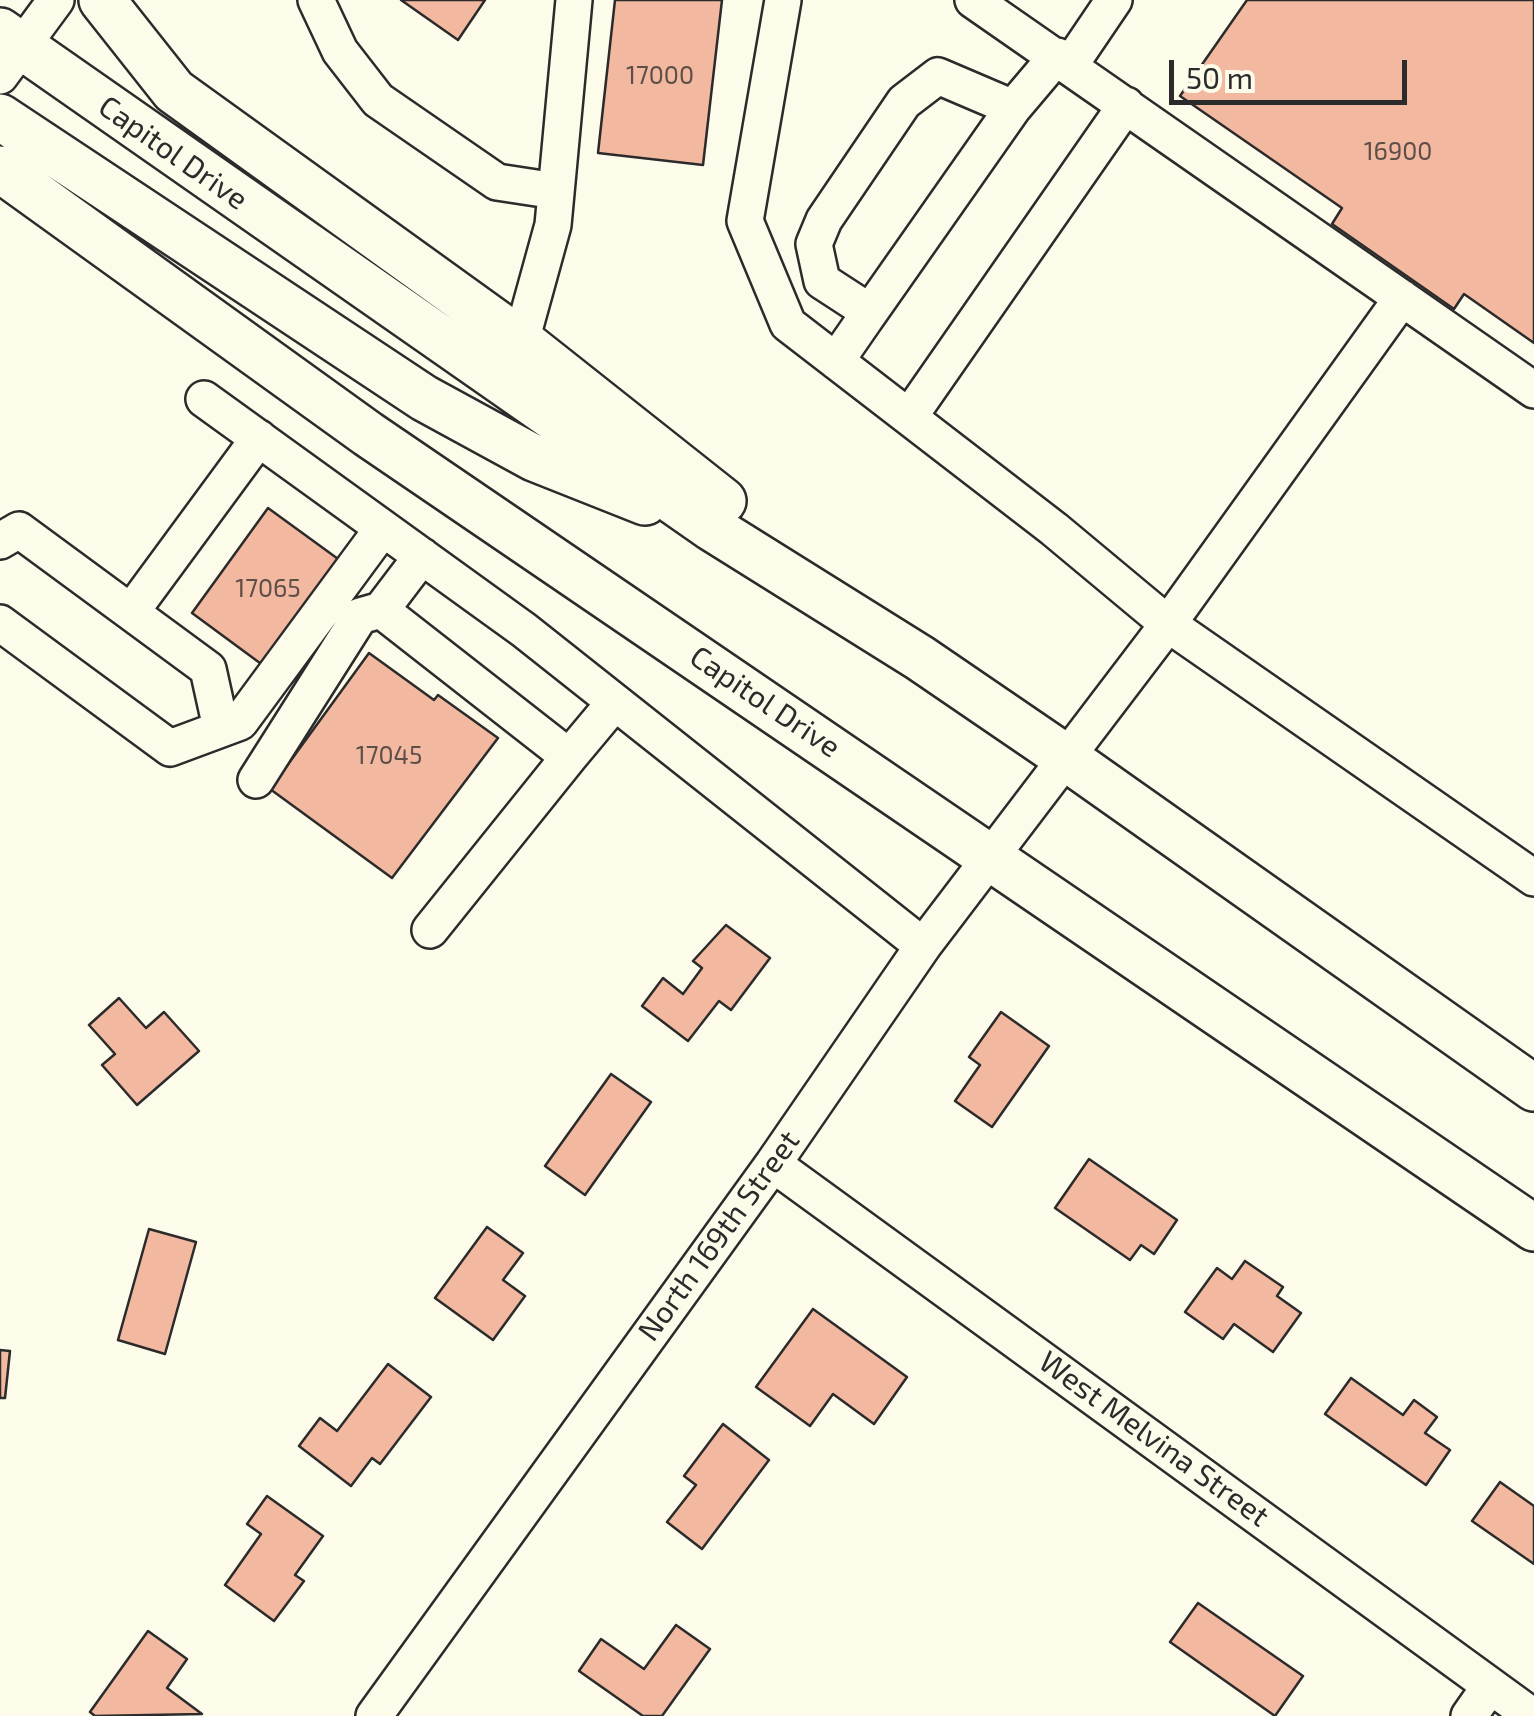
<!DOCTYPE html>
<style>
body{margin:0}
#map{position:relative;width:1534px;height:1716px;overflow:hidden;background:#fdfbea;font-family:"Exo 2",sans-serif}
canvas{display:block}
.scale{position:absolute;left:1169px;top:60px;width:238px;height:45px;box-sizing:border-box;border:5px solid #2b2b2b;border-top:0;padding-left:12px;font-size:30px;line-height:35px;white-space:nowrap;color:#2b2b2b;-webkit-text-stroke:8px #fdfbea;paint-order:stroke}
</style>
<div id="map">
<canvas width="1534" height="1716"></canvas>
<div class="scale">50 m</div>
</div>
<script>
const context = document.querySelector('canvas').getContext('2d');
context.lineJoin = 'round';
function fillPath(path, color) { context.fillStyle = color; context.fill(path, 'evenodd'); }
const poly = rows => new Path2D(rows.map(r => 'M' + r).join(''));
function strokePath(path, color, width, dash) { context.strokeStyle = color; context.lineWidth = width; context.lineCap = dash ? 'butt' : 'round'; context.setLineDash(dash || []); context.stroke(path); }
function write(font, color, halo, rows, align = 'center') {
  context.font = font + ' "Exo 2",sans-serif'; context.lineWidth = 8; context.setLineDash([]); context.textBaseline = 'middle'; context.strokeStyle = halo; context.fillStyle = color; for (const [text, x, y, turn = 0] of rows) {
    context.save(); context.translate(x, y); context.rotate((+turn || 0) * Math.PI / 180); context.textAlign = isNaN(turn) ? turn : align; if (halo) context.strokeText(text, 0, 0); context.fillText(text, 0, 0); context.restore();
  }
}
const building = poly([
 [401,0,485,0,458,40,401,0],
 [615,0,722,0,703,165,598,153,615,0],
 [1247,0,1534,0,1534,343,1464,294,1454,309,1332,224,1342,208,1180,96,1247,0],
 [268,508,345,564,268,669,192,613,268,508],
 [369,653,434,700,438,695,498,738,392,878,270,789,369,653],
 [726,925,770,958,731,1010,719,1001,688,1041,642,1006,663,978,683,994,702,968,693,961,726,925],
 [119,998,146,1028,164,1012,199,1051,137,1105,102,1065,115,1054,89,1025,119,998],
 [1001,1012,1049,1046,992,1127,955,1101,980,1065,969,1057,1001,1012],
 [611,1074,651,1102,585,1195,545,1166,611,1074],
 [1089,1159,1177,1220,1154,1254,1141,1245,1130,1260,1055,1208,1089,1159],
 [487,1227,523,1253,503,1280,525,1296,493,1340,435,1298,487,1227],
 [149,1229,196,1242,165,1354,118,1340,149,1229],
 [1245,1261,1283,1287,1277,1296,1301,1313,1273,1352,1234,1324,1223,1339,1185,1312,1217,1268,1232,1279,1245,1261],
 [813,1309,907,1377,874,1424,833,1394,810,1426,756,1387,813,1309],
 [0,1350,10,1351,5,1398,0,1398,0,1350],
 [388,1364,431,1397,380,1464,372,1458,351,1486,299,1446,320,1418,337,1431,388,1364],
 [1351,1378,1403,1415,1414,1400,1437,1417,1425,1433,1450,1450,1426,1485,1325,1414,1351,1378],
 [723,1424,769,1460,702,1549,667,1522,696,1485,684,1476,723,1424],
 [1500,1482,1534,1506,1534,1564,1472,1521,1500,1482],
 [267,1496,323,1536,295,1575,304,1581,274,1621,225,1585,261,1534,247,1524,267,1496],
 [1198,1603,1303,1676,1275,1716,1170,1642,1198,1603],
 [676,1625,710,1649,662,1716,643,1716,579,1671,601,1639,644,1669,676,1625],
 [148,1631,187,1659,167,1688,202,1714,95,1716,90,1712,148,1631]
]);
fillPath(building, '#f2b8a0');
strokePath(building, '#2b2b2b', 2.5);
const minor = poly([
 [316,0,340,51,378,100,497,182,556,191],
 [783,0,745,221,788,324,1054,529,1168,624,1534,878],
 [973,0,1534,390],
 [1070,65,1114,0],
 [0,76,56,0],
 [865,319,1013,108],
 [521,341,553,225,574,0],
 [836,361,865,319,862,307,822,281,814,244,824,220,904,102,938,76,1013,108,1057,56],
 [204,399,524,630,923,946],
 [909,417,1126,105],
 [0,541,19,530,208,669,221,728],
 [422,556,381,610,569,757,615,702],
 [131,612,259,438],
 [0,623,170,748,240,722,383,528],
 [256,780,360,616,381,610],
 [430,930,569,757],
 [773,1164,1532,1716],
 [374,1716,773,1164,923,946,1168,624,1402,298],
 [1469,1716,1490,1686]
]);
const major = poly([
 [102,0,174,91,521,341,723,501],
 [0,31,712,528,920,658,1065,757,1534,1088],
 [0,117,424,398,534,458,645,502],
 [0,169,368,434,1534,1228]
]);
strokePath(minor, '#2b2b2b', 40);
strokePath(major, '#2b2b2b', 50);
strokePath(minor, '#fdfbea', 35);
strokePath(major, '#fdfbea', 45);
write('25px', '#5d4e48', null, [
 ["17000",660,76],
 ["16900",1398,152],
 ["17065",268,589],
 ["17045",389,756]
]);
write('30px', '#2b2b2b', '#fdfbea', [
 ["Capitol Drive",173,153,35],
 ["Capitol Drive",765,702,34],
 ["North 169th Street",719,1236,-54],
 ["West Melvina Street",1154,1439,36]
]);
</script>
